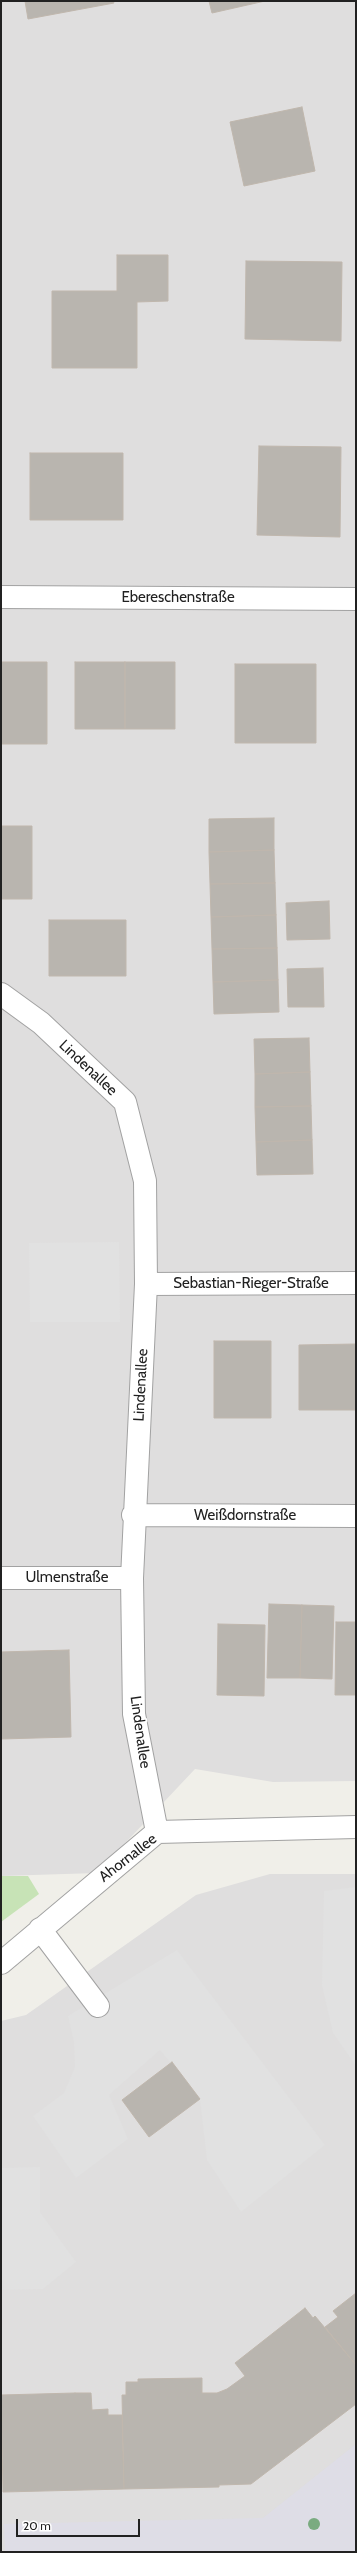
<!DOCTYPE html>
<meta charset="utf-8">
<style>
body{margin:0}
#map{position:relative;width:357px;height:2553px;overflow:hidden;background:#f0efe9;font-family:Cabin,sans-serif}
canvas{display:block}
.frame{position:absolute;inset:0;border:2px solid #212121;pointer-events:none}
.scale{position:absolute;left:16px;top:2519px;width:124px;height:18px;box-sizing:border-box;border:2px solid #212121;border-top:0;padding-left:5px;font-size:12px;line-height:14px;white-space:nowrap;color:#212121;-webkit-text-stroke:3px #fff;paint-order:stroke}
</style>
<div id="map">
<canvas width="357" height="2553"></canvas>
<div class="frame"></div>
<div class="scale">20 m</div>
</div>
<script>
const context = document.querySelector('canvas').getContext('2d');
context.lineJoin = 'round';
function fillPath(path, color) { context.fillStyle = color; context.fill(path, 'evenodd'); }
const poly = rows => new Path2D(rows.map(r => 'M' + r).join(''));
function strokePath(path, color, width, dash) { context.strokeStyle = color; context.lineWidth = width; context.lineCap = dash ? 'butt' : 'round'; context.setLineDash(dash || []); context.stroke(path); }
function write(font, color, halo, rows, align = 'center') {
  context.font = font + ' Cabin,sans-serif'; context.lineWidth = 4; context.setLineDash([]); context.textBaseline = 'middle'; context.strokeStyle = halo; context.fillStyle = color; for (const [text, x, y, turn = 0] of rows) {
    context.save(); context.translate(x, y); context.rotate((+turn || 0) * Math.PI / 180); context.textAlign = isNaN(turn) ? turn : align; if (halo) context.strokeText(text, 0, 0); context.fillText(text, 0, 0); context.restore();
  }
}
fillPath(poly([
 [1,1,356,1,356,1781,273,1782,195,1769,97,1873,1,1876],
 [270,1874,356,1874,356,2552,1,2552,1,2021,26,2015,196,1895]
]), '#dfdede');
fillPath(poly([
 [1,1876,28,1876,39,1894,1,1922]
]), '#c7e3b6');
fillPath(poly([
 [119,1242,120,1322,30,1322,29,1243],
 [356,1887,356,2066,333,2033,322,1985,324,1891],
 [177,1950,325,2145,241,2212,207,2160,200,2099,160,2050,109,2095,128,2139,76,2178,33,2116,64,2093,75,2067,74,2042,68,2016],
 [40,2167,40,2212,76,2262,43,2289,1,2290,1,2168]
]), '#e1e1e1');
fillPath(poly([
 [356,2444,356,2552,5,2552,4,2524,263,2518]
]), '#dedde6');
const building = poly([
 [25,1,113,1,114,3,28,19,25,1],
 [209,1,265,1,212,13,209,1],
 [302,107,315,171,244,186,230,122,302,107],
 [117,255,168,255,168,301,137,302,137,368,52,368,52,291,117,291,117,255],
 [246,261,342,262,341,341,245,339,246,261],
 [259,446,341,447,340,537,257,535,259,446],
 [30,453,123,453,123,520,30,520,30,453],
 [1,662,47,662,47,744,1,744,1,662],
 [75,662,125,662,125,729,75,729,75,662],
 [125,662,175,662,175,729,125,729,125,662],
 [235,664,316,664,316,743,235,743,235,664],
 [274,818,274,850,209,852,209,819,274,818],
 [1,826,32,826,32,899,1,899,1,826],
 [274,850,275,883,210,884,209,852,274,850],
 [275,883,276,915,211,917,210,884,275,883],
 [329,901,330,939,287,940,286,903,329,901],
 [276,915,277,948,212,949,211,917,276,915],
 [49,920,126,920,126,976,49,976,49,920],
 [277,948,278,980,213,982,212,949,277,948],
 [323,968,324,1007,288,1007,287,969,323,968],
 [278,980,279,1012,214,1014,213,982,278,980],
 [309,1038,310,1072,255,1074,254,1039,309,1038],
 [310,1072,311,1106,255,1107,255,1074,310,1072],
 [311,1106,312,1140,256,1142,255,1107,311,1106],
 [312,1140,313,1174,257,1175,256,1142,312,1140],
 [214,1341,271,1341,271,1418,214,1418,214,1341],
 [356,1344,356,1410,299,1410,299,1345,356,1344],
 [269,1604,302,1605,300,1678,267,1678,269,1604],
 [302,1605,334,1606,332,1679,300,1678,302,1605],
 [336,1622,356,1622,356,1695,335,1695,336,1622],
 [218,1624,265,1625,264,1696,217,1695,218,1624],
 [69,1650,71,1737,1,1739,1,1652,69,1650],
 [172,2062,200,2099,149,2137,122,2100,172,2062],
 [356,2293,356,2365,325,2327,338,2317,333,2311,356,2293],
 [305,2308,313,2318,315,2316,356,2365,356,2404,251,2484,219,2485,219,2487,124,2489,122,2395,126,2395,126,2382,138,2382,138,2379,202,2378,202,2393,217,2393,227,2389,245,2376,235,2363,305,2308],
 [75,2393,91,2393,92,2410,108,2409,108,2415,122,2415,124,2489,3,2492,1,2395,75,2393]
]);
fillPath(building, '#b9b5af');
strokePath(building, '#c0b7ad', 1);
const minor = poly([
 [1,597,356,599],
 [1,994,41,1023,125,1102,145,1181,146,1284,132,1578,134,1714,157,1832],
 [146,1284,356,1283],
 [133,1515,356,1516],
 [1,1578,132,1578],
 [40,1929,98,2006],
 [1,1963,157,1832,356,1827]
]);
strokePath(minor, '#a2a2a2', 24);
strokePath(minor, '#fff', 22);
context.fillStyle = '#7aab80';
for (const [x, y] of [
 [314,2524]
]) { context.beginPath(); context.arc(x, y, 6, 0, 2 * Math.PI); context.fill(); }
write('15px', '#212121', '#fff', [
 ["Ebereschenstraße",178,598],
 ["Lindenallee",88,1068,43],
 ["Sebastian-Rieger-Straße",251,1284],
 ["Lindenallee",141,1385,-87],
 ["Weißdornstraße",245,1516],
 ["Ulmenstraße",67,1578],
 ["Lindenallee",140,1732,82],
 ["Ahornallee",128,1858,-38]
]);
</script>
